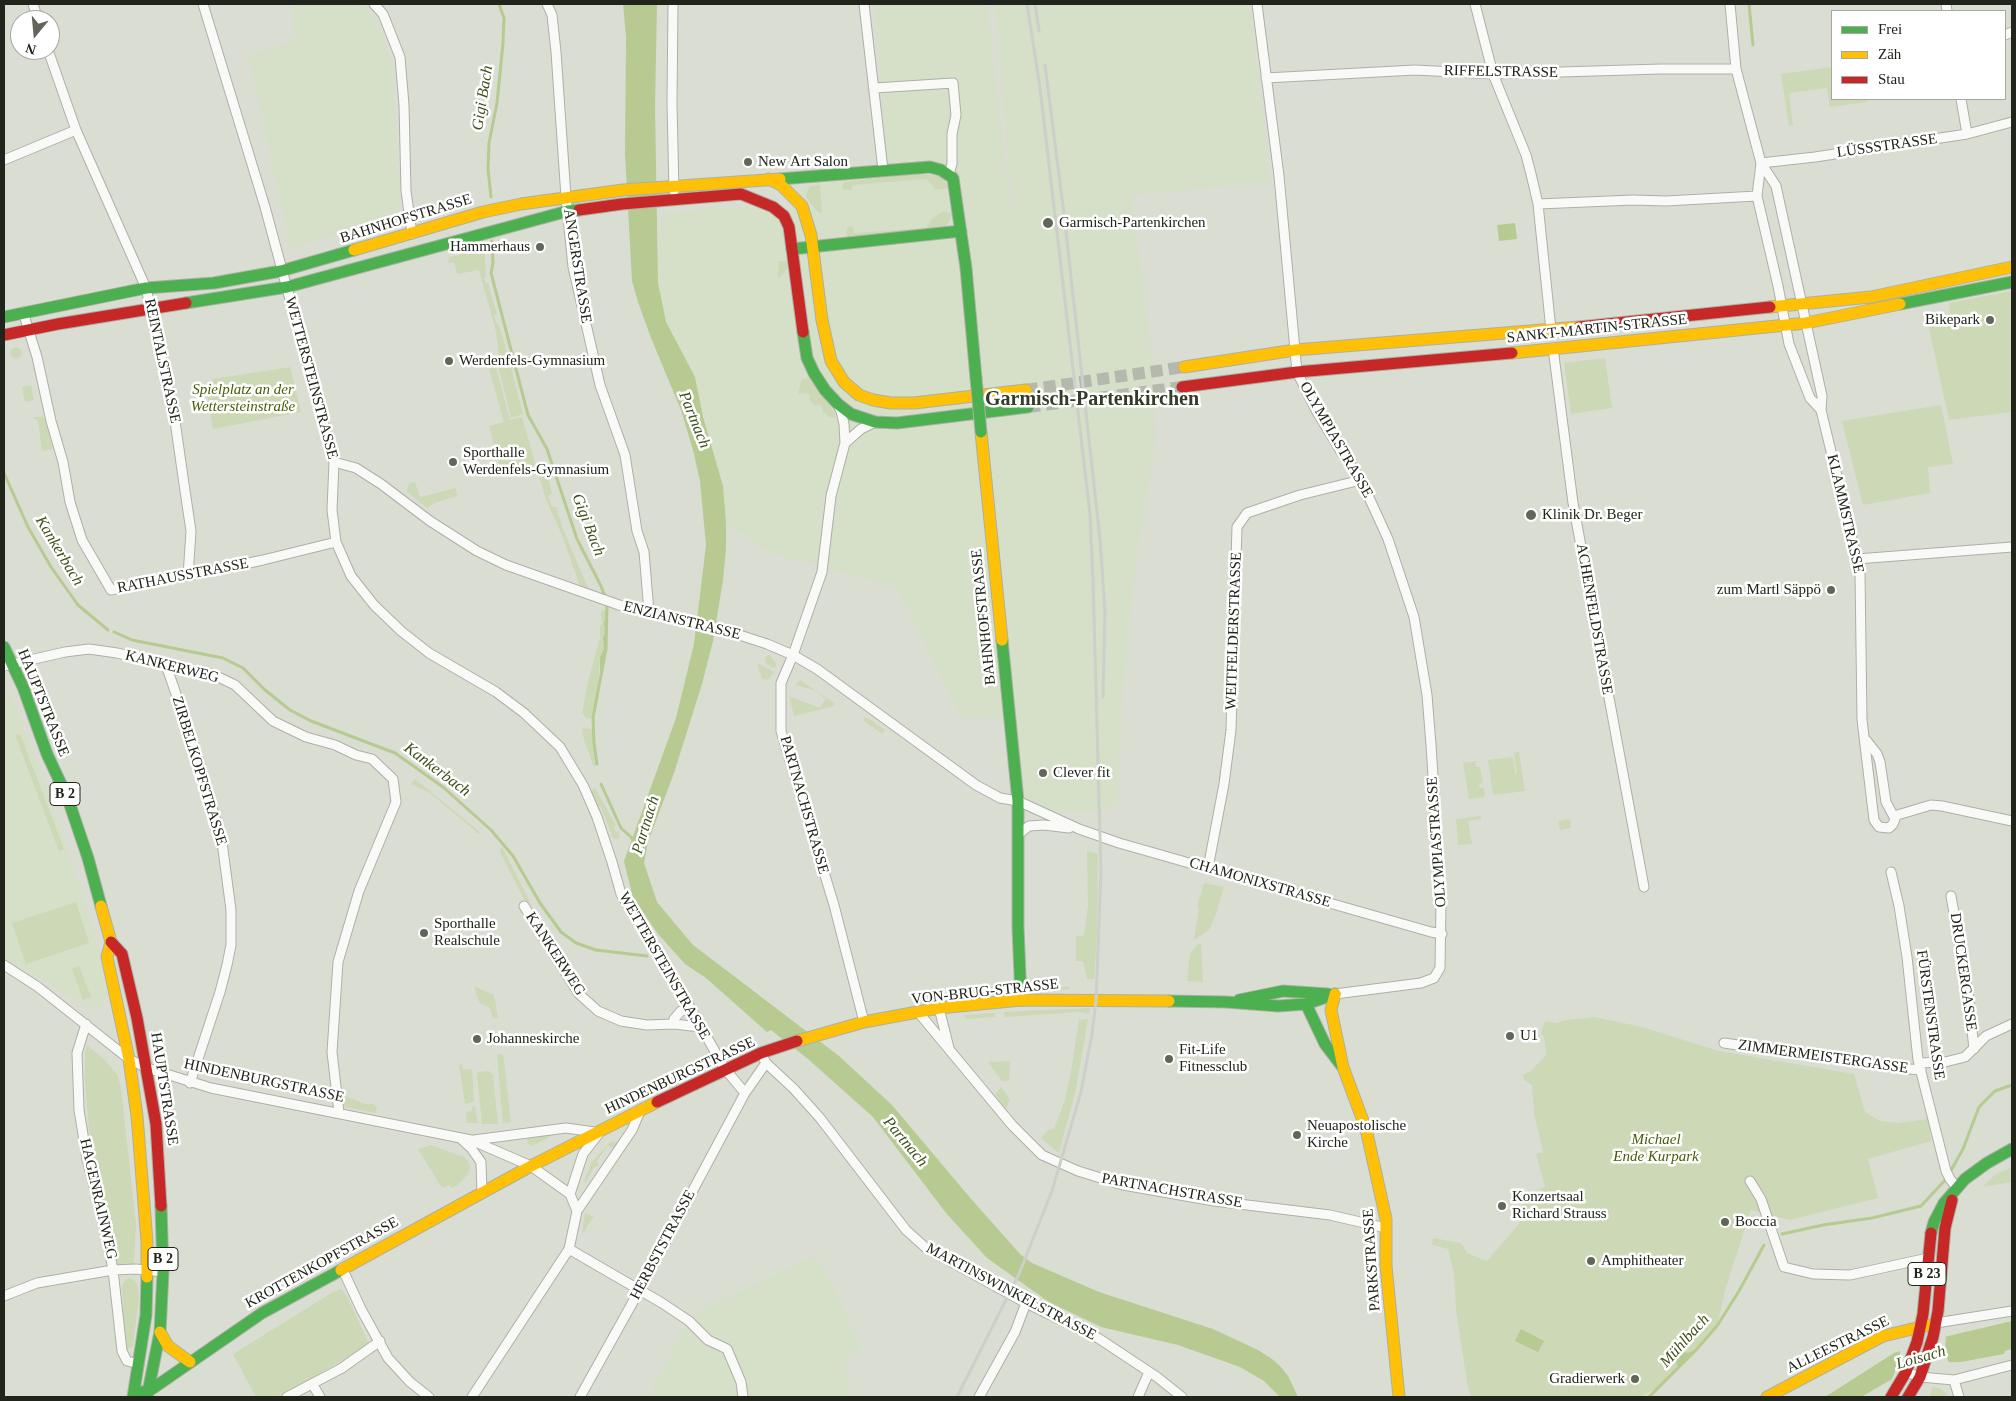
<!DOCTYPE html>
<meta charset="utf-8">
<style>
body{margin:0}
#map{position:relative;width:2016px;height:1401px;overflow:hidden;background:#daded2;font-family:"Times New Roman",serif}
canvas{display:block}
.frame{position:absolute;inset:0;border:5px solid #20241a;pointer-events:none}
.legend{position:absolute;left:1831px;top:10px;width:175px;height:90px;box-sizing:border-box;background:#fff;border:1px solid #a6a7a3;margin:0;padding:6px 9px;list-style:none;font-size:15px;color:#20241a}
.legend li{display:flex;align-items:center;gap:10px;height:25px}
.legend b{width:25px;border:1px solid #a6a7a3}
.north{position:absolute;left:10px;top:10px;width:50px;height:50px;box-sizing:border-box;background:#fff;border:1px solid #a6a7a3;border-radius:50%;rotate:197deg;font-size:14px;font-weight:700;line-height:20px;text-align:center;color:#20241a}
.north::after{content:'';display:block;margin:auto;width:18px;height:22px;background:#61655a;clip-path:polygon(50% 0,100% 100%,50% 72%,0 100%)}
</style>
<div id="map">
<canvas width="2016" height="1401"></canvas>
<div class="frame"></div>
<ul class="legend">
<li><b style="height:6px;background:#4caf50"></b>Frei</li>
<li><b style="height:6px;background:#ffc107"></b>Zäh</li>
<li><b style="height:6px;background:#c62828"></b>Stau</li>
</ul>
<div class="north">N</div>
</div>
<script>
const context = document.querySelector('canvas').getContext('2d');
context.lineJoin = 'round';
function fillPath(path, color) { context.fillStyle = color; context.fill(path, 'evenodd'); }
const poly = rows => new Path2D(rows.map(r => 'M' + r).join(''));
function strokePath(path, color, width, dash) { context.strokeStyle = color; context.lineWidth = width; context.lineCap = dash ? 'butt' : 'round'; context.setLineDash(dash || []); context.stroke(path); }
function write(font, color, halo, rows, align = 'center') {
  context.font = font + ' "Times New Roman",serif'; context.lineWidth = 5; context.setLineDash([]); context.textBaseline = 'middle'; context.strokeStyle = halo; context.fillStyle = color; for (const [text, x, y, turn = 0] of rows) {
    context.save(); context.translate(x, y); context.rotate((+turn || 0) * Math.PI / 180); context.textAlign = isNaN(turn) ? turn : align; if (halo) context.strokeText(text, 0, 0); context.fillText(text, 0, 0); context.restore();
  }
}
fillPath(poly([
 [292,4,361,4,377,24,391,59,401,218,291,248,248,55,294,40],
 [875,4,987,4,1017,260,995,4,1250,4,1270,181,1132,196,1155,382,1156,439,1135,568,1124,677,1117,804,1093,812,1022,812,1007,718,961,718,897,587,773,554,726,523,723,486,703,417,695,377,666,322,662,307,658,283,658,253,663,213,741,207,792,210,798,192,811,182,887,174],
 [10,693,55,810,107,976,108,991,107,998,98,1009,87,1007,34,975,4,960,4,695],
 [814,1256,839,1297,861,1350,845,1358,851,1397,648,1397,680,1338,693,1319,703,1309]
]), '#d6dfc8');
fillPath(poly([
 [1832,67,1832,99,1867,99,1867,102,1830,107,1827,88,1789,93,1793,125,1789,126,1781,74],
 [919,174,940,176,950,188,936,190,927,179,923,179,852,185,852,190,848,190,842,189,844,182],
 [820,185,821,197,822,213,818,212,807,199,806,194,810,186],
 [944,211,952,214,952,216,945,228,848,238,846,233,847,229,852,226,854,233,926,228,932,219],
 [478,243,484,243,486,277,484,278,486,284,488,283,497,314,494,315,496,323,498,323,504,341,506,352,505,352,507,360,509,360,523,414,511,418,498,366,498,345,495,327,479,270,457,274,454,262,448,263,449,257,460,255,460,253,465,252,464,245],
 [779,261,787,261,788,268,778,279],
 [2012,291,2012,412,1949,420,1927,320,1950,313,1949,303],
 '10.5 353a5.5 5.5 0 1 1 11 0a5.5 5.5 0 1 1-11 0Z',
 [1605,358,1612,408,1571,414,1564,363],
 [290,367,301,412,213,429,207,395,216,393,213,379],
 [496,367,510,420,522,417,536,466,502,475,489,426,504,422,489,369],
 [810,377,831,406,836,417,830,417,822,411,823,408,819,404,816,406,809,400,811,396,805,392,803,394,798,393,802,379],
 [31,385,34,400,25,402,22,387],
 [1941,405,1953,464,1928,467,1930,493,1863,505,1842,421],
 [32,417,44,417,53,449,42,451,38,421],
 [547,472,552,494,548,496,552,507,556,507,564,532,589,590,581,589,562,535,546,500,538,473],
 [415,482,420,497,456,488,457,496,434,503,427,508,407,492,409,483],
 [604,610,607,611,607,618,604,622,605,634,604,649,600,657,598,689,593,718,587,719,582,713,588,681,600,638,600,625,602,625,601,611],
 [770,655,776,664,775,668,767,665,765,661,766,656],
 [757,663,774,672,768,680,762,679],
 [800,680,834,703,834,706,794,716,789,696,819,708,826,699,814,690,795,685],
 [866,717,885,730,882,734,863,720],
 [584,728,592,729,596,765,594,767,584,740,582,729],
 [20,734,64,849,59,851,15,735],
 [1519,752,1525,791,1493,795,1488,760,1513,757,1515,773,1517,773,1514,753],
 [1479,761,1475,763,1476,767,1480,767,1483,783,1479,784,1480,788,1484,788,1485,797,1469,799,1463,763],
 [415,779,480,832,479,834,430,793,411,784],
 [595,788,616,825,614,826,616,832,618,831,620,836,618,839,613,838,601,807,597,808,591,791],
 [1481,816,1481,819,1468,821,1472,844,1458,845,1456,819],
 [1570,819,1571,828,1560,830,1558,821],
 [502,847,530,902,526,903,500,852],
 [1087,851,1098,854,1097,936,1094,979,1087,979,1083,961,1076,961,1076,936,1084,936,1088,906],
 [1204,883,1224,887,1216,914,1209,930,1194,940,1199,908,1197,906],
 [76,902,89,943,26,964,12,923],
 [1201,943,1203,982,1187,981,1190,954,1196,946],
 [79,966,91,997,83,1000,72,969],
 [474,986,494,995,498,1018,493,1019,490,1008,479,1002],
 [1070,987,1069,989,1062,990,1042,991,1035,988],
 [1090,1008,1089,1014,1078,1012,1005,1017,1004,1012],
 [995,1013,995,1017,965,1019,965,1015],
 [1594,1017,1642,1027,1719,1051,1854,1074,1865,1112,1880,1121,1897,1123,1928,1119,1931,1141,1868,1159,1878,1198,1790,1220,1751,1210,1726,1287,1717,1326,1697,1349,1656,1389,1640,1397,1471,1397,1467,1382,1456,1310,1454,1273,1448,1249,1432,1245,1433,1238,1461,1243,1467,1253,1487,1261,1519,1224,1523,1208,1522,1204,1542,1200,1540,1190,1545,1186,1536,1154,1543,1152,1534,1113,1532,1085,1524,1080,1523,1075,1531,1071,1546,1055,1544,1037,1541,1033,1545,1021,1556,1023,1567,1020],
 [1088,1019,1076,1089,1059,1153,1041,1138,1048,1130,1054,1129,1065,1100,1071,1071,1079,1020],
 [87,1045,105,1060,118,1076,121,1089,136,1223,134,1265,115,1267,111,1231,97,1174,89,1129,85,1081,85,1053],
 [503,1054,511,1122,503,1123,497,1055],
 [1010,1061,1009,1081,1002,1081,988,1062],
 [462,1064,463,1070,472,1069,474,1102,465,1104,459,1065],
 [489,1071,493,1075,498,1124,482,1124,477,1074,479,1072],
 [1001,1087,1010,1099,1006,1109,995,1095],
 [345,1096,365,1104,374,1104,377,1108,375,1113,345,1107,343,1102],
 [472,1107,475,1107,478,1123,467,1123,466,1112,472,1111],
 [555,1134,532,1146,527,1143,528,1137],
 [610,1142,619,1142,617,1151,608,1145,597,1161,599,1166,594,1167,585,1183,585,1179,591,1163],
 [431,1145,464,1157,468,1161,470,1168,468,1174,458,1185,452,1188,449,1185,442,1188,418,1149],
 [2012,1167,2012,1182,1982,1187,1996,1174],
 [585,1213,594,1216,582,1234],
 [129,1278,133,1279,137,1283,139,1297,133,1346,125,1351,122,1287,124,1281],
 [341,1289,348,1298,369,1344,312,1378,280,1395,274,1397,256,1397,233,1354,333,1292],
 [1932,1387,1939,1388,1947,1394,1942,1397,1930,1397]
]), '#ccd8b6');
fillPath(poly([
 [623,4,657,4,655,107,658,283,666,322,695,377,703,417,723,486,726,523,726,549,723,580,713,641,702,684,674,773,648,842,644,863,657,902,693,945,839,1056,892,1105,972,1200,1020,1254,1032,1263,1099,1292,1213,1329,1258,1350,1272,1359,1281,1367,1288,1376,1298,1397,1280,1397,1264,1381,1240,1367,1178,1345,1101,1327,1049,1302,987,1258,946,1213,873,1117,808,1059,771,1030,767,1032,706,978,685,964,658,934,633,898,624,861,676,718,694,644,706,545,700,481,693,450,681,410,651,338,638,302,632,281,625,154,626,37],
 [1515,223,1517,239,1499,241,1497,225],
 [607,618,606,648,600,673,600,657,604,649,603,637,605,634,604,622],
 [2012,1321,2012,1349,2005,1351,2004,1354,1961,1362,1931,1363,1913,1367,1861,1397,1825,1397,1894,1353,1948,1336],
 [1521,1329,1544,1341,1538,1352,1515,1341],
 [1697,1349,1679,1367,1677,1365,1676,1358,1684,1352,1688,1353]
]), '#b6ca91');
fillPath(poly([
 [1946,1334,1945,1351,1948,1361,1953,1365,1932,1366,1913,1370,1890,1383,1900,1360,1900,1348]
]), '#daded2');
strokePath(poly([
 [1749,4,1753,45],
 [491,197,488,169,489,143,497,103,503,43,504,18,499,4],
 [492,241,493,263,491,273,528,415,547,449,577,539,601,586,607,602,606,649,593,718,594,743,597,764],
 [4,473,28,527,51,567,78,605,108,630],
 [114,632,132,640,223,658,243,668,265,690,290,710,311,721,395,753,443,787,491,830,513,856,540,903,561,932,576,943,596,950,647,956],
 [601,784,621,828,632,838,634,842],
 [1949,1174,1963,1149,1979,1107,1995,1091,2012,1085],
 [1782,1234,1823,1225,1872,1218,1921,1206,1947,1178],
 [1649,1397,1697,1349,1717,1326,1739,1291,1764,1245]
]), '#b6ca91', 3);
strokePath(poly([
 [1026,390,1184,367],
 [1028,407,1182,387]
]), '#b5b9ad', 12, [12, 6]);
const street = poly([
 [33,4,38,20],
 [203,4,265,207,334,462,332,510,336,542,351,576,374,605,401,631,429,653,496,692,524,713,560,747,583,785,597,817,612,862,621,894,668,969,725,1069,745,1093],
 [374,4,383,14,400,57,404,105,406,191,412,234],
 [547,4,552,15,556,52,566,197,573,267,600,385,625,455,637,531,644,552,649,612],
 [673,4,672,103,674,191],
 [864,4,883,170],
 [1257,4,1279,176,1297,372,1317,412,1340,450,1361,480,1388,539,1414,617,1427,695,1431,745,1441,902,1440,968,1434,978,1421,983,1335,994],
 [1475,4,1493,74,1526,155,1531,174,1538,204,1551,330],
 [1730,4,1736,69,1761,163,1776,186,1822,396,1821,410,1857,559,1860,573,1862,720,1874,820,1879,827,1889,828,1893,824,1895,819,1886,802,1880,762,1877,754,1866,740],
 [1946,4,1947,11],
 [2005,35,2012,32],
 [48,50,76,130,146,288,175,421,184,484,191,531,188,576],
 [1266,78,1415,70,1493,74,1661,69,1736,69],
 [875,88,953,83,956,115,952,134,952,164,949,174],
 [1961,99,1967,134],
 [4,160,76,130],
 [1761,163,1757,196,1778,286,1789,344,1810,398,1821,410],
 [1761,163,1815,157,1967,134,2012,122],
 [1538,204,1633,200,1666,201,1757,196],
 [23,312,37,357,51,421,63,462,70,502,82,540,111,590,157,580,188,576,263,560,336,542],
 [1553,348,1573,503,1644,887],
 [838,405,841,411,844,424,845,443,831,496,822,572,793,655,781,683,781,731,834,905,864,1022],
 [845,443,861,429,875,422],
 [334,462,356,468,381,484,430,521,477,551,506,565,619,605,724,630,767,644,793,655,817,669,976,785,1000,798,1018,801,1079,829,1119,843,1431,932,1442,934],
 [1857,559,2012,547],
 [166,665,198,758,222,842,231,910,231,945,227,965,220,992,190,1083],
 [4,666,65,652,89,649,117,653,212,674,235,685,273,721,306,737,335,745,356,755,372,759,393,779,396,802,359,891,338,962,332,1052,339,1113],
 [1894,816,1931,805,1942,806,2012,821],
 [1019,834,1029,826,1044,825,1069,828],
 [1208,868,1224,784,1231,730,1237,527,1247,513,1300,495,1361,480],
 [1891,872,1899,906,1907,957,1918,1060,1946,1171,1950,1179,1957,1188],
 [1951,896,1968,993,1974,1049],
 [524,906,579,994,598,1011,621,1021,647,1025,674,1024,700,1027],
 [4,965,38,987,129,1059,147,1068,211,1088,471,1140,531,1166,570,1194,577,1211],
 [939,1008,949,1048],
 [918,1012,1012,1125,1042,1155,1078,1171,1123,1185,1214,1201,1330,1215,1386,1228],
 [86,1024,77,1053,79,1110,87,1159,107,1238,113,1270,122,1351,127,1361,139,1364],
 [673,1024,674,1019,681,1011,689,1009],
 [1724,1043,1898,1068,1921,1070],
 [761,1053,766,1063,794,1089,820,1118,906,1230,926,1248,1026,1303,1098,1338,1157,1377,1182,1397],
 [1919,1063,1945,1062,1965,1057,1986,1036,2012,1024],
 [460,1138,471,1148,481,1162,482,1192],
 [474,1140,566,1128,595,1132],
 [1750,1181,1761,1199,1784,1267,1813,1274,1850,1275,1928,1258],
 [570,1194,583,1154,600,1132],
 [569,1249,662,1303,689,1321,708,1340,727,1349,741,1382,743,1397],
 [342,1268,361,1309,388,1358,410,1382,429,1397],
 [4,1296,37,1283,113,1270,136,1269,163,1272],
 [1936,1323,2012,1311],
 [1906,1372,1920,1377,1954,1380,2012,1365],
 [1954,1380,1959,1397],
 [313,1385,320,1397],
 [287,1397,342,1368,380,1341],
 [472,1397,569,1249,577,1211,632,1130,641,1109],
 [580,1397,639,1291,745,1093,766,1063],
 [979,1397,1015,1332,1026,1303],
 [1138,1397,1149,1372]
]);
const fast = poly([
 [780,179,930,167,941,170,953,178,966,268,976,378],
 [792,249,961,231],
 [186,303,287,287,568,211,579,210],
 [1900,304,2012,282],
 [4,317,146,288,214,283,281,271,354,250],
 [803,332,807,358,814,373,825,390,838,404,851,414,875,422,897,423,1028,407],
 [1002,640,1018,801,1018,927,1021,1000],
 [4,647,23,687,47,754,68,799,88,858,101,906],
 [1239,1000,1283,991,1328,994],
 [1169,1001,1226,1002,1278,1006,1306,1004,1335,994],
 [1306,1004,1325,1044,1341,1065],
 [1931,1233,1934,1222,1944,1203,1965,1179,1987,1163,2012,1149],
 [141,1392,149,1391,262,1313,341,1270],
 [133,1397,146,1315,147,1277],
 [147,1397,160,1332,163,1272,161,1206]
]);
const slow = poly([
 [769,179,781,185,802,206,811,235,822,320,831,361,844,382,859,395,873,400,891,403,914,403,1026,390],
 [354,250,483,212,521,204,623,190,780,179],
 [1770,307,1871,297,2012,267],
 [1512,353,1806,323,1900,304],
 [1184,367,1295,350,1579,327],
 [981,432,1002,640],
 [101,906,111,942,107,957,129,1059,137,1116,147,1242,147,1277],
 [1335,994,1331,1010,1343,1067,1366,1129,1386,1219,1386,1266,1399,1397],
 [797,1041,864,1022,939,1008,1021,1000,1169,1001],
 [341,1270,531,1166,657,1102],
 [160,1332,168,1346,190,1362],
 [1767,1397,1883,1336,1929,1325]
]);
const jam = poly([
 [579,210,622,204,741,194,773,207,784,216,789,227,803,332],
 [1579,327,1770,307],
 [4,335,58,324,186,303],
 [1182,387,1297,372,1512,353],
 [111,942,122,954,137,1018,156,1124,161,1206],
 [657,1102,761,1053,797,1041],
 [1891,1397,1906,1372,1917,1342,1923,1314,1931,1233],
 [1908,1397,1920,1377,1933,1337,1938,1311,1945,1228,1952,1200]
]);
strokePath(street, '#acb0a6', 11);
strokePath(fast, '#acb0a6', 13);
strokePath(slow, '#acb0a6', 13);
strokePath(jam, '#acb0a6', 13);
strokePath(street, '#f9faf8', 9);
strokePath(fast, '#4caf50', 11);
strokePath(slow, '#ffc107', 11);
strokePath(jam, '#c62828', 11);
strokePath(poly([
 [1035,4,1039,31],
 [1045,65,1064,214,1100,539,1105,612,1103,697],
 [957,1397,1019,1274,1052,1191,1081,1092,1092,1034,1096,1001,1101,871,1093,580,1090,514,1040,88,1027,4]
]), '#cdcfca', 3);
const fastBridge = poly([
 [976,378,981,432]
]);
strokePath(fastBridge, '#acb0a6', 13, []);
strokePath(fastBridge, '#4caf50', 11);
for (const [x, y, r, color] of [
 [748,162,5,"#61655a"],
 [1048,223,6,"#61655a"],
 [540,247,5,"#61655a"],
 [1990,320,5,"#61655a"],
 [449,361,5,"#61655a"],
 [453,462,5,"#61655a"],
 [1531,515,6,"#61655a"],
 [1831,590,5,"#61655a"],
 [1043,773,5,"#61655a"],
 [424,933,5,"#61655a"],
 [1510,1036,5,"#61655a"],
 [477,1039,5,"#61655a"],
 [1169,1059,5,"#61655a"],
 [1297,1135,5,"#61655a"],
 [1502,1206,5,"#61655a"],
 [1725,1222,5,"#61655a"],
 [1591,1261,5,"#61655a"],
 [1635,1379,5,"#61655a"]
]) { const dot = new Path2D(); dot.arc(x, y, r, 0, 2 * Math.PI); context.fillStyle = color; context.fill(dot); strokePath(dot, '#fff', 2); }
for (const [x, y, w] of [
 [65,794,30],
 [163,1259,30],
 [1927,1274,38]
]) { const box = new Path2D(); box.roundRect(x - w / 2, y - 11.5, w, 23, 4); context.fillStyle = '#fff'; context.fill(box); strokePath(box, '#20241a', 1); }
write('bold 14px', '#20241a', null, [
 ["B 2",65,794],
 ["B 2",163,1259],
 ["B 23",1927,1274]
]);
write('15px', '#20241a', '#fff', [
 ["RIFFELSTRASSE",1501,72,1],
 ["LÜSSSTRASSE",1887,146,-8],
 ["BAHNHOFSTRASSE",406,219,-17],
 ["ANGERSTRASSE",577,266,81],
 ["SANKT-MARTIN-STRASSE",1597,329,-6],
 ["REINTALSTRASSE",162,361,78],
 ["WETTERSTEINSTRASSE",311,378,75],
 ["OLYMPIASTRASSE",1336,440,60],
 ["KLAMMSTRASSE",1845,514,77],
 ["RATHAUSSTRASSE",183,576,-11],
 ["BAHNHOFSTRASSE",984,617,-96],
 ["ACHENFELDSTRASSE",1594,619,80],
 ["ENZIANSTRASSE",682,621,14],
 ["WEITFELDERSTRASSE",1234,631,-88],
 ["KANKERWEG",172,667,14],
 ["HAUPTSTRASSE",43,703,68],
 ["ZIRBELKOPFSTRASSE",199,771,73],
 ["PARTNACHSTRASSE",804,805,74],
 ["OLYMPIASTRASSE",1437,842,-94],
 ["CHAMONIXSTRASSE",1260,883,16],
 ["KANKERWEG",555,954,57],
 ["WETTERSTEINSTRASSE",664,966,60],
 ["DRUCKERGASSE",1963,972,82],
 ["VON-BRUG-STRASSE",985,992,-6],
 ["FÜRSTENSTRASSE",1930,1015,82],
 ["ZIMMERMEISTERGASSE",1823,1057,8],
 ["HINDENBURGSTRASSE",680,1076,-25],
 ["HINDENBURGSTRASSE",264,1081,12],
 ["HAUPTSTRASSE",164,1089,81],
 ["PARTNACHSTRASSE",1172,1191,10],
 ["HAGENRAINWEG",98,1199,77],
 ["HERBSTSTRASSE",663,1245,-62],
 ["PARKSTRASSE",1372,1260,-94],
 ["KROTTENKOPFSTRASSE",322,1263,-29],
 ["MARTINSWINKELSTRASSE",1011,1292,28],
 ["ALLEESTRASSE",1838,1345,-26]
]);
write('15px', '#20241a', '#fff', [
 ["New Art Salon",758,162],
 ["Garmisch-Partenkirchen",1059,223],
 ["Hammerhaus",530,247,"right"],
 ["Bikepark",1980,320,"right"],
 ["Werdenfels-Gymnasium",459,361],
 ["Sporthalle",463,453],
 ["Werdenfels-Gymnasium",463,470],
 ["Klinik Dr. Beger",1542,515],
 ["zum Martl Säppö",1821,590,"right"],
 ["Clever fit",1053,773],
 ["Sporthalle",434,924],
 ["Realschule",434,941],
 ["U1",1520,1036],
 ["Johanneskirche",487,1039],
 ["Fit-Life",1179,1050],
 ["Fitnessclub",1179,1067],
 ["Neuapostolische",1307,1126],
 ["Kirche",1307,1143],
 ["Konzertsaal",1512,1197],
 ["Richard Strauss",1512,1214],
 ["Boccia",1735,1222],
 ["Amphitheater",1601,1261],
 ["Gradierwerk",1625,1379,"right"]
], 'left');
write('italic 15px', '#475e07', '#fff', [
 ["Spielplatz an der",243,390],
 ["Wettersteinstraße",243,407],
 ["Michael",1656,1140],
 ["Ende Kurpark",1656,1157]
]);
write('italic 16px', '#3e4f19', '#fff', [
 ["Gigi Bach",483,98,-81],
 ["Partnach",694,420,68],
 ["Gigi Bach",588,525,69],
 ["Kankerbach",59,551,59],
 ["Kankerbach",437,770,37],
 ["Partnach",646,825,-73],
 ["Partnach",905,1142,50],
 ["Mühlbach",1685,1341,-48],
 ["Loisach",1921,1358,-16]
]);
write('bold 20px', '#343b27', '#fff', [
 ["Garmisch-Partenkirchen",1092,400]
]);
</script>
